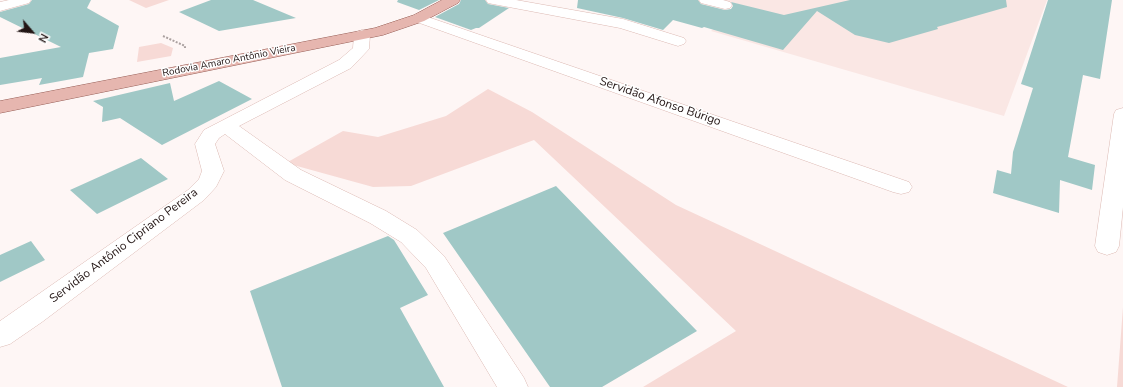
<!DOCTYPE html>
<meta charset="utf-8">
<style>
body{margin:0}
#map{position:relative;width:1123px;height:387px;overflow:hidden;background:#fef6f5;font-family:"Nunito Sans",sans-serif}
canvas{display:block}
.north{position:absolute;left:12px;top:12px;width:40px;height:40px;-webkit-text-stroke:3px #fff;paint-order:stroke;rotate:118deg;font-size:11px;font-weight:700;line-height:16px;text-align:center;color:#221514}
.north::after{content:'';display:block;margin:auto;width:14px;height:18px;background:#221514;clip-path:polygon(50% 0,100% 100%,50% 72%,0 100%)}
</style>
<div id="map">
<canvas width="1123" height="387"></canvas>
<div class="north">N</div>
</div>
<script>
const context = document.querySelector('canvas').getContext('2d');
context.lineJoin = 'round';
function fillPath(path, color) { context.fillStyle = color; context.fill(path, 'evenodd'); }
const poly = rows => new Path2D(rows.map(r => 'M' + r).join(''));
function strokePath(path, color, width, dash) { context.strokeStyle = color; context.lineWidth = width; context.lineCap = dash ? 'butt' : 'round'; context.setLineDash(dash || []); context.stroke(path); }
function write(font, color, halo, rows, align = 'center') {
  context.font = font + ' "Nunito Sans",sans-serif'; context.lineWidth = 3; context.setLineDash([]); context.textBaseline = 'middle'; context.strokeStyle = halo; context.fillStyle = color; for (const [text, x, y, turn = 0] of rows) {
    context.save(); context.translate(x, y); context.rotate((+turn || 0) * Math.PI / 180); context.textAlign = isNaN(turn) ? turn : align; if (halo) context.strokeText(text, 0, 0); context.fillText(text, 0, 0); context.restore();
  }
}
fillPath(poly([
 [723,0,1047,0,1004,116,711,31,741,5]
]), '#fae7e4');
fillPath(poly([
 [129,0,169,0,146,8],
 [161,43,173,48,171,56,137,62,139,47],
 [488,89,532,112,676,205,1068,387,643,387,736,331,534,140,411,186,373,187,286,163,343,131,378,137,446,116],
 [1123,307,1123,387,1117,387]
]), '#f7dad6');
fillPath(poly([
 [32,0,91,0,87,8,119,26,113,49,89,53,83,77,39,85,42,78,0,85,0,58,61,47,0,17,0,12,29,4],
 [211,0,253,0,296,18,219,31,179,12],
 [398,0,439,0,419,10,397,2],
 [461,0,485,0,488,4,509,8,479,28,476,28,471,30,435,17,459,4],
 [578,0,698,0,701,4,725,10,731,9,733,6,731,2,784,15,850,0,1006,0,1007,7,937,27,938,29,889,43,855,35,817,11,783,50,704,27,702,28,673,20,663,30,623,18,577,8],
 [1048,0,1112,0,1100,79,1083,75,1068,157,1095,165,1092,190,1060,180,1059,213,993,193,997,170,1011,174,1013,152,1033,88,1021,84],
 [219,81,252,99,162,145,120,118,102,122,103,107,93,101,170,83,174,101],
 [141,158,168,179,97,214,70,190],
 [556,186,697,331,602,387,550,387,443,233],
 [388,236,394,240,428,295,400,308,444,387,282,387,250,291],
 [31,241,45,260,0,282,0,255]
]), '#a0c8c6');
const minor = poly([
 [9,0,31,0,29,3,0,11,0,2,9,0],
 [486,0,516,0,623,19,684,38,686,41,684,44,678,46,620,28,493,4,488,3,486,0],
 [699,0,723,0,730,2,732,5,730,8,725,9,701,3,699,0],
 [419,14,909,182,912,187,909,192,901,194,893,192,414,21,412,18,414,15,419,14],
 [362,30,368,32,370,35,369,49,351,68,239,126,301,170,386,211,417,230,444,256,524,378,528,387,497,387,426,268,401,242,370,223,285,180,225,134,219,138,215,144,224,171,216,187,204,200,42,322,10,344,0,347,0,321,188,190,199,179,202,171,195,144,204,130,339,60,353,48,354,35,356,32,362,30],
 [1123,108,1123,207,1119,246,1116,252,1107,255,1098,252,1095,246,1114,114,1116,110,1123,108]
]);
const major = poly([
 [442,0,460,0,458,3,424,21,383,35,0,113,0,101,375,28,414,15,442,0]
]);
strokePath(minor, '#dcb9b3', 1);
strokePath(major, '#975e56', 1);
strokePath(poly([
 [163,36,185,46,185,48]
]), '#aba1a0', 2, [2, 1.5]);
fillPath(minor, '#fff');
fillPath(major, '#e6b6af');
write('10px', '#221514', '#fff', [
 ["Rodovia Amaro Antônio Vieira",229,61,-11]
]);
write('12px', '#221514', '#fff', [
 ["Servidão Afonso Búrigo",660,102,19],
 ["Servidão Antônio Cipriano Pereira",124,246,-37]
]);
</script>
